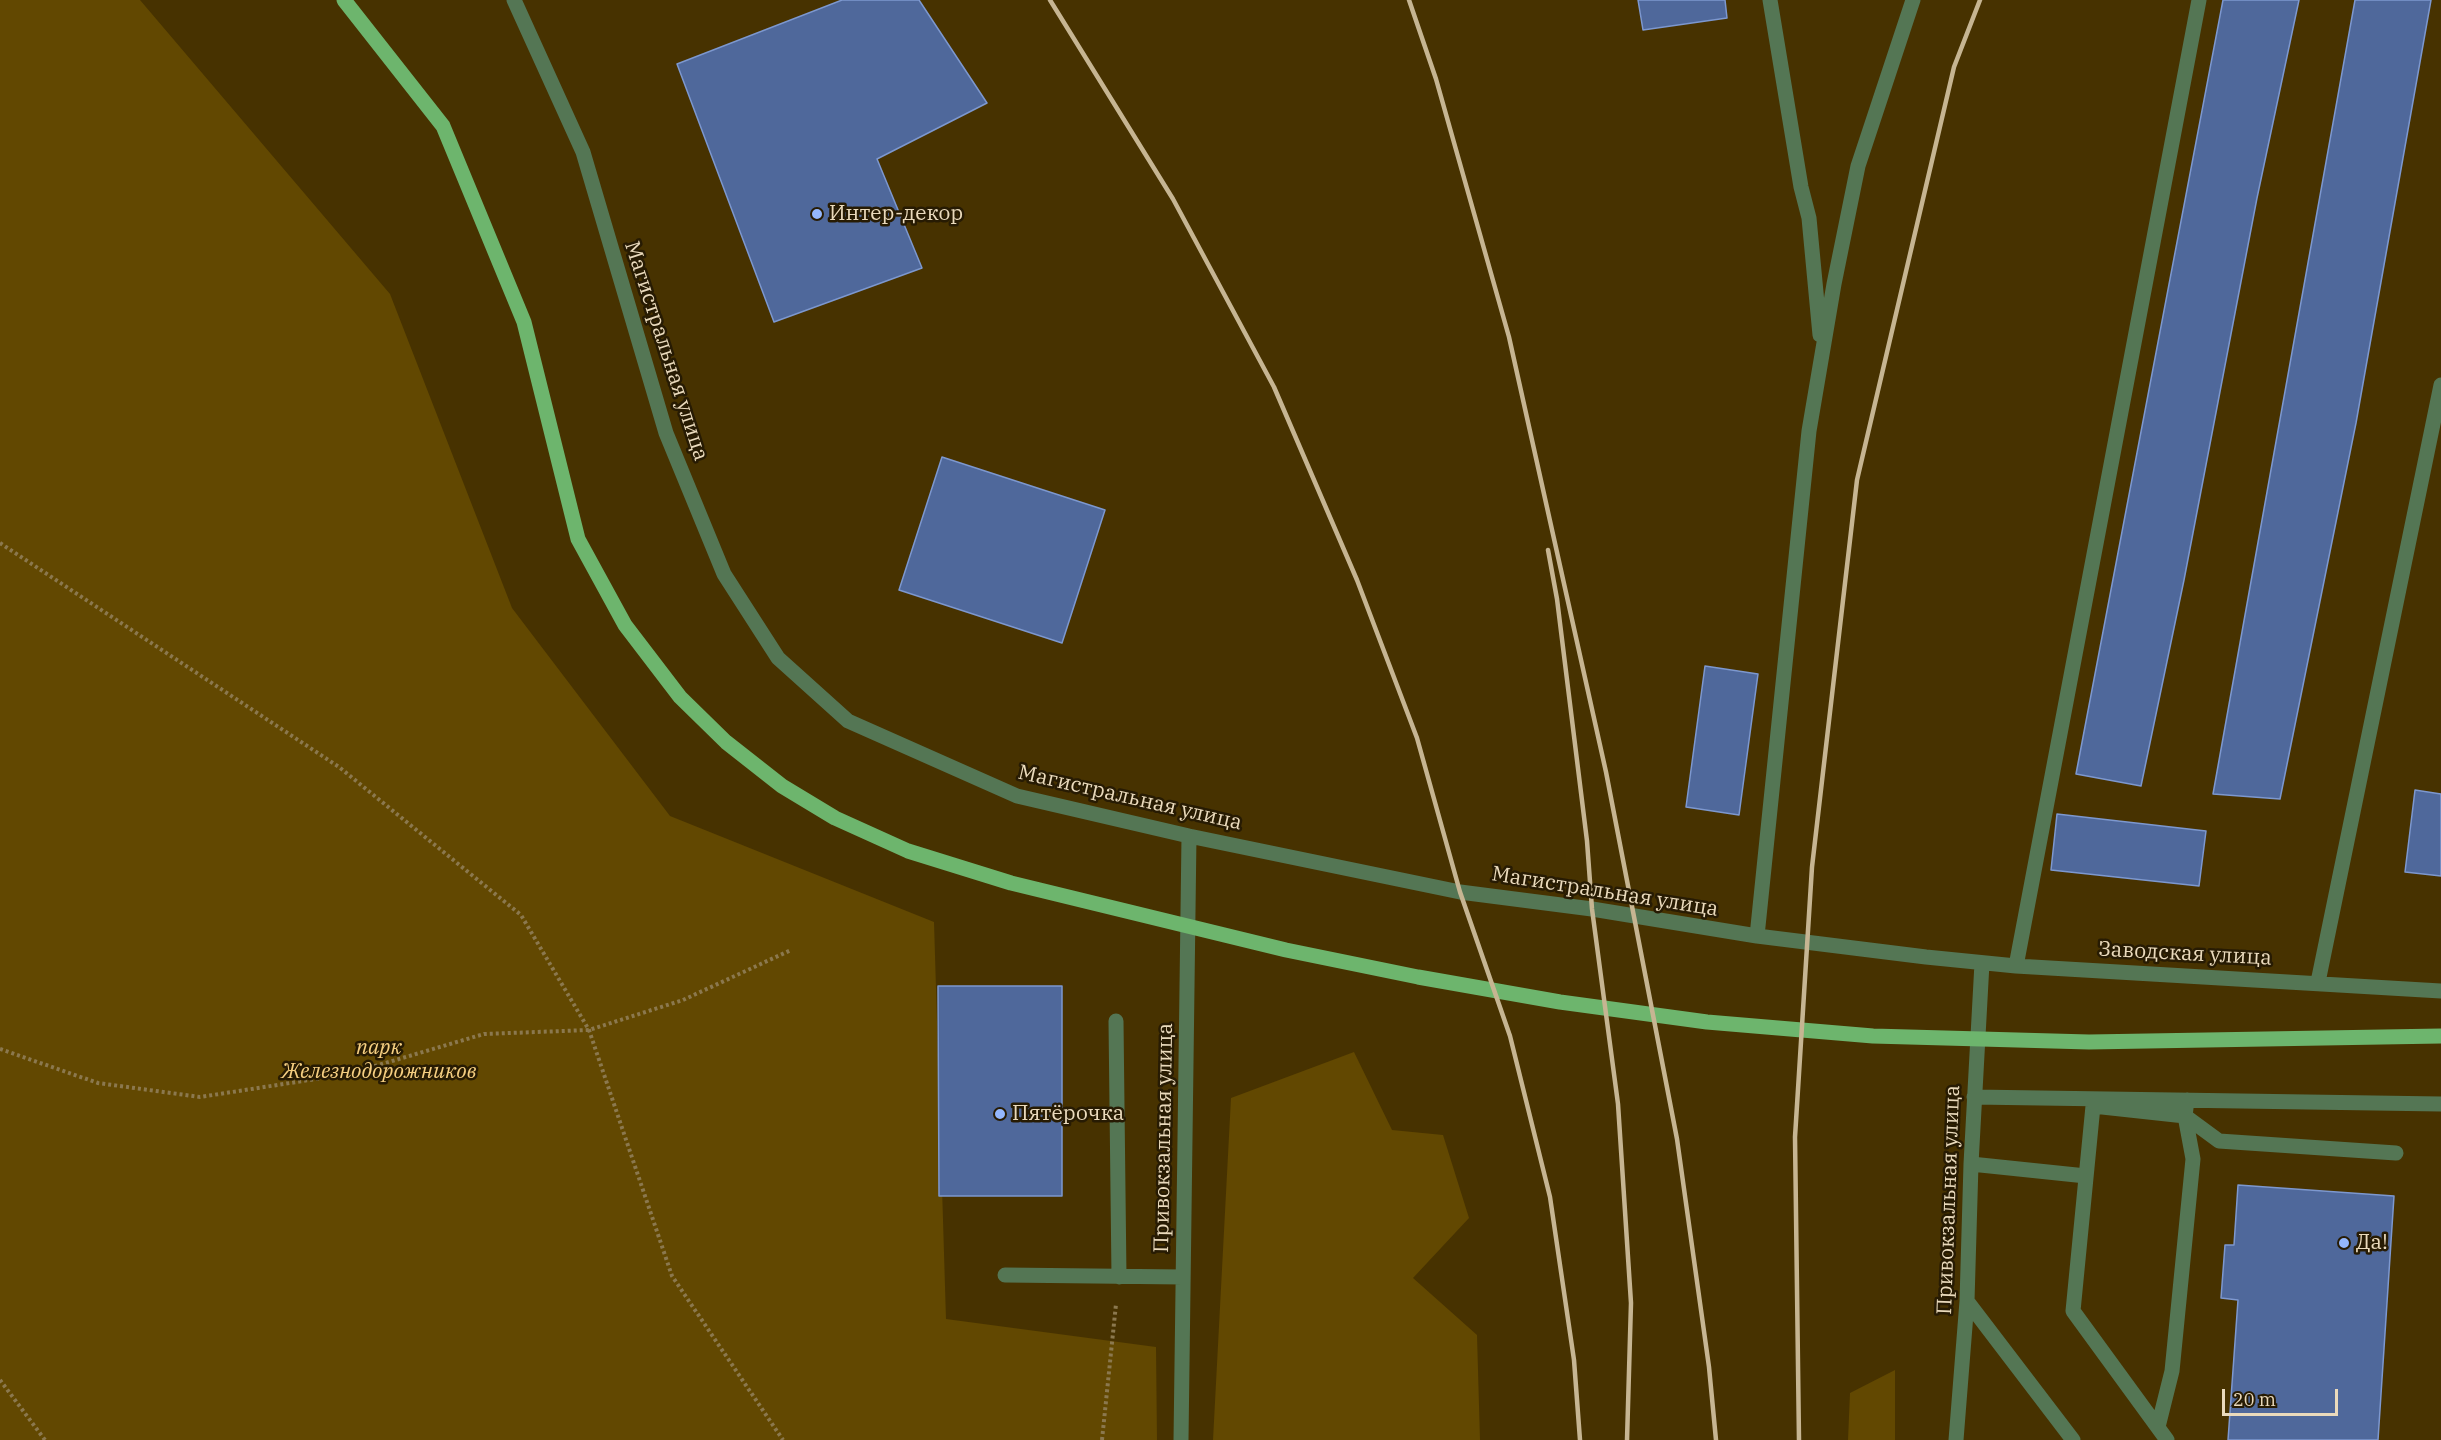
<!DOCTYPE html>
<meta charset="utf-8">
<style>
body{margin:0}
#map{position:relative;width:2441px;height:1440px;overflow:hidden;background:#473200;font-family:"IBM Plex Serif",serif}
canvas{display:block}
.scale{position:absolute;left:2222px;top:1389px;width:116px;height:27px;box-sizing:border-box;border:3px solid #eadabc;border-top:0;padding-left:8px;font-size:18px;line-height:21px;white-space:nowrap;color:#eadabc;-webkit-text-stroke:4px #271b03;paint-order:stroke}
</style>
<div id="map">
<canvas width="2441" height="1440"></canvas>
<div class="scale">20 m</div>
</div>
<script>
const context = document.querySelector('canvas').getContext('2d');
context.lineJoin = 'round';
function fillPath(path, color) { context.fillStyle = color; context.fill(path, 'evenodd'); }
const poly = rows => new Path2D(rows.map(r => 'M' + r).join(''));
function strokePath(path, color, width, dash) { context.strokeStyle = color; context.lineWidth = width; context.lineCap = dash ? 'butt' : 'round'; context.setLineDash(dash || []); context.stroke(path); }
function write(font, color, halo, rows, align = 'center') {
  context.font = font + ' "IBM Plex Serif",serif'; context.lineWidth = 5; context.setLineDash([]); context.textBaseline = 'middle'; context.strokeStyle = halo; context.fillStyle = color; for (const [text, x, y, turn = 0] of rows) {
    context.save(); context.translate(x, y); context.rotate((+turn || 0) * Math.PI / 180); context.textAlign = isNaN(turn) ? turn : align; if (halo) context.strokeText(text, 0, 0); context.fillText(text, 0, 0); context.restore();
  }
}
fillPath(poly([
 [0,0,140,0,390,294,512,608,670,816,934,922,946,1319,1156,1347,1157,1440,0,1440],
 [1354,1052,1392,1130,1443,1135,1469,1218,1413,1278,1477,1335,1480,1440,1213,1440,1231,1098],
 [1895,1370,1895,1440,1848,1440,1850,1393]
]), '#624801');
const building = poly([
 [842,0,919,0,987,103,877,159,922,268,774,322,677,64,842,0],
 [1638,0,1725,0,1727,18,1643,30,1638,0],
 [2223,0,2299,0,2257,198,2184,580,2141,786,2076,774,2223,0],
 [2355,0,2431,0,2356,423,2280,799,2213,794,2355,0],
 [942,457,1105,510,1062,643,899,590,942,457],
 [1705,666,1758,674,1739,815,1686,807,1705,666],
 [2415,790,2441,794,2441,876,2405,872,2415,790],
 [2057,814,2206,831,2199,886,2051,870,2057,814],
 [938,986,1062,986,1062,1196,939,1196,938,986],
 [2238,1185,2394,1196,2378,1440,2228,1440,2238,1300,2221,1298,2225,1245,2234,1245,2238,1185]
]);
fillPath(building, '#4f689b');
strokePath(building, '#7d98cf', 1.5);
strokePath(poly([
 [0,543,339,767,521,915,589,1030,672,1276,783,1440],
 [0,1049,98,1083,200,1097,348,1074,484,1034,589,1030,683,1000,791,950],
 [0,1380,45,1440],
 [1102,1440,1116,1304]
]), '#8b784e', 4, [3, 3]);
strokePath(poly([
 [514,0,583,152,666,433,724,574,778,658,848,721,1017,796,1189,836,1460,892,1592,909,1757,936,1926,957,2016,966,2441,991],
 [1770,0,1801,187,1809,218,1820,335],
 [1757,936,1809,431,1834,284,1858,166,1913,0],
 [2016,966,2199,0],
 [2318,982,2441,385],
 [1116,1021,1119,1277],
 [1974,1097,2441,1104],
 [2185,1116,2219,1141,2396,1153],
 [1971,1164,2086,1176],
 [1005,1275,1183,1277],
 [1967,1301,2073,1440],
 [2158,1427,2172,1371,2193,1159,2185,1116],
 [1181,1440,1189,836],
 [1956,1440,1967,1301,1971,1164,1982,963],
 [2167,1440,2073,1311,2093,1106,2185,1116,2187,1100]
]), '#547654', 15);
strokePath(poly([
 [344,0,443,126,524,322,578,539,625,625,680,697,726,742,782,786,835,818,908,851,1011,883,1286,950,1418,977,1560,1002,1707,1022,1873,1036,2089,1042,2441,1036]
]), '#6db56d', 15);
strokePath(poly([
 [1050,0,1173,199,1274,387,1357,580,1417,738,1460,892,1510,1036,1550,1197,1574,1360,1580,1440],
 [1409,0,1436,79,1509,337,1606,772,1677,1139,1709,1367,1716,1440],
 [1548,550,1557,599,1587,841,1592,909,1618,1104,1631,1303,1627,1440],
 [1799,1440,1795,1137,1812,867,1857,480,1954,67,1980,0]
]), '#c6b592', 4.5);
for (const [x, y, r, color] of [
 [817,214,6,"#94b7fd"],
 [1000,1114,6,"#94b7fd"],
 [2344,1243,6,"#94b7fd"]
]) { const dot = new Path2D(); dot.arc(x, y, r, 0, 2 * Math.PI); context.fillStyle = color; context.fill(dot); strokePath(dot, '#271b03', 2); }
write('21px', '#eadabc', '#271b03', [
 ["Интер-декор",829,214],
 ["Пятёрочка",1012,1114],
 ["Да!",2356,1243]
], 'left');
write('21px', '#eadabc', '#271b03', [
 ["Магистральная улица",666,351,72],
 ["Магистральная улица",1130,798,13],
 ["Магистральная улица",1605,892,9],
 ["Заводская улица",2185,954,3],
 ["Привокзальная улица",1164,1138,-89],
 ["Привокзальная улица",1949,1200,-88]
]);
write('italic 21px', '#f6cf81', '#271b03', [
 ["парк",379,1048],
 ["Железнодорожников",379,1072]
]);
</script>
